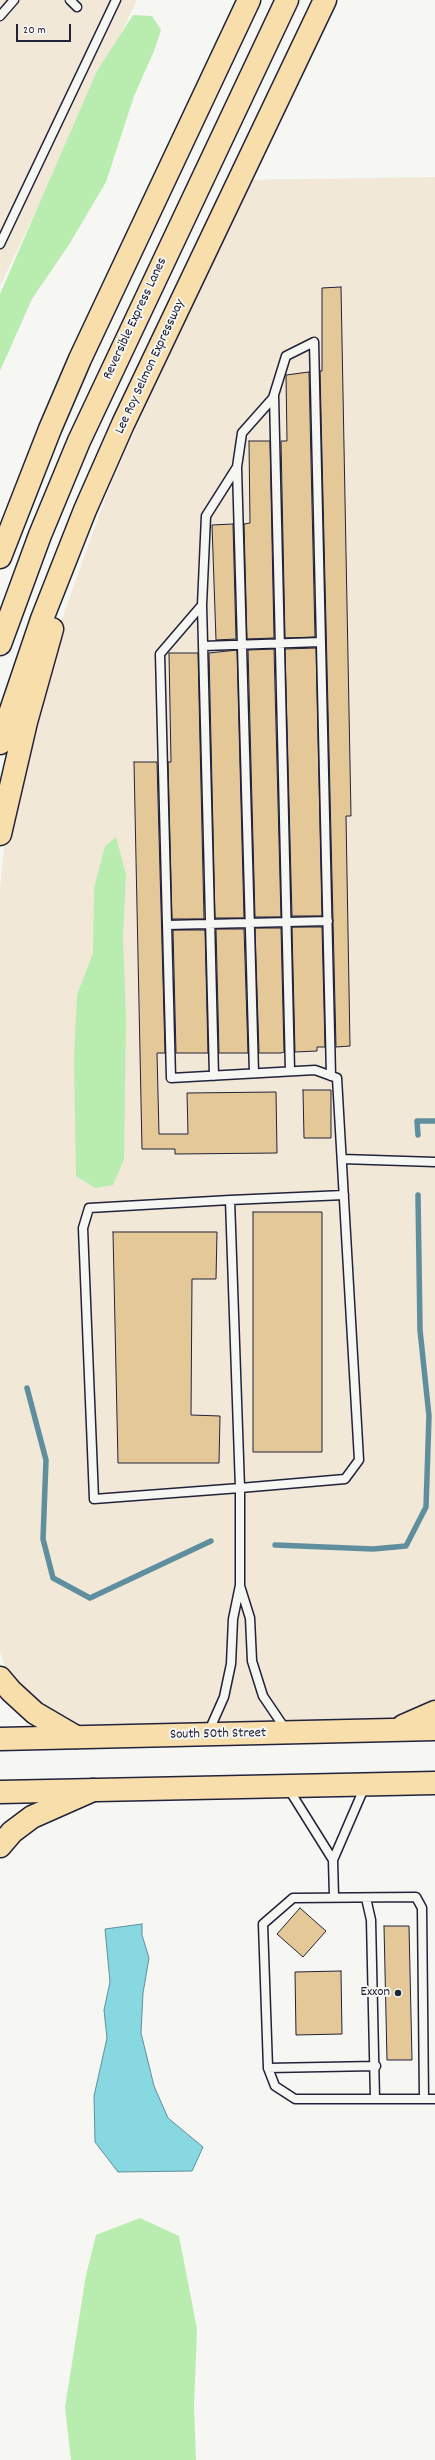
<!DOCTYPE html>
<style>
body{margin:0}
#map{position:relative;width:435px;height:2460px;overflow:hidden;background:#f6f6f2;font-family:Dekko,sans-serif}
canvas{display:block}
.scale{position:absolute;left:16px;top:24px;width:55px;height:18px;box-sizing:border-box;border:2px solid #22223b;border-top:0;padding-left:5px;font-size:12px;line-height:14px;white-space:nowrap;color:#22223b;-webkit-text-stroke:3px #f6f6f2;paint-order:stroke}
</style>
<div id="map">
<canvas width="435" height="2460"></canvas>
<div class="scale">20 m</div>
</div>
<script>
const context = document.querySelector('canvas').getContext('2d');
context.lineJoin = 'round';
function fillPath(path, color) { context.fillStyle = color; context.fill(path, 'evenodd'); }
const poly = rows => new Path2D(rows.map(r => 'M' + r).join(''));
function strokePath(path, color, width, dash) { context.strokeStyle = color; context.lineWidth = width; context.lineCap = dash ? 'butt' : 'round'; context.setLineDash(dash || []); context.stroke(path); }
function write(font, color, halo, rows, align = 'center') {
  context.font = font + ' Dekko,sans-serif'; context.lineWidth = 4; context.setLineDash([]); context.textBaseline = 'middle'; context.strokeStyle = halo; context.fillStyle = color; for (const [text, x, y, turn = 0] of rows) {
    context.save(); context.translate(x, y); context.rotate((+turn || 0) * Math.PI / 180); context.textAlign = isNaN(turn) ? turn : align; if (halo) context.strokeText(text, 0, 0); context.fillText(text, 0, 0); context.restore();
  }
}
fillPath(poly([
 [0,0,137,0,0,286],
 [435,177,435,1731,101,1745,55,1725,7,1673,0,1652,0,889,6,829,32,703,106,496,246,180]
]), '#f1e8d7');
fillPath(poly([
 [133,15,152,16,161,30,154,51,134,96,106,182,70,243,32,299,0,371,0,294,97,71],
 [116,837,126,874,123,937,126,1018,124,1159,113,1185,95,1188,76,1176,74,1058,77,995,93,953,94,888,105,846],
 [140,2218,179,2236,197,2329,194,2407,196,2460,71,2460,65,2407,86,2275,96,2235]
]), '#b9edaf');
const water = poly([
 [142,1924,142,1935,149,1958,143,1993,141,2033,154,2086,168,2118,203,2147,192,2171,118,2172,95,2142,94,2096,107,2038,104,2010,110,1982,105,1929,142,1924]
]);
fillPath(water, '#87d8e0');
strokePath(water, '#5f8f9e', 1);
strokePath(poly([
 [418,1135,417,1121,435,1121],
 [27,1388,46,1460,43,1539,53,1578,90,1598,211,1541],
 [275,1545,373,1549,406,1546,426,1507,429,1416,420,1330,418,1195]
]), '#5f8f9e', 5.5);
const building = poly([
 [341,287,351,816,346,816,350,1046,336,1047,320,371,322,371,322,288,341,287],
 [309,372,315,637,285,638,281,441,287,441,286,375,309,372],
 [249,441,270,441,274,638,247,639,244,524,250,523,249,441],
 [233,524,236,639,216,640,212,525,233,524],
 [316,648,322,916,292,916,285,649,316,648],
 [274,649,281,917,255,917,248,650,274,649],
 [237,650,244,918,215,918,209,653,237,650],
 [169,653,198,653,204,919,172,919,168,762,171,762,169,653],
 [134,762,157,762,165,1053,157,1053,159,1134,188,1134,187,1093,276,1092,277,1153,175,1154,175,1149,142,1149,134,762],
 [292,927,322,927,325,1047,317,1047,317,1051,295,1052,292,927],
 [255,928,281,928,284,1052,281,1053,259,1053,255,928],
 [216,929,244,929,248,1053,219,1053,216,929],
 [173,930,205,930,208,1053,176,1053,173,930],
 [303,1090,331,1090,331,1138,304,1138,303,1090],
 [253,1212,322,1212,322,1452,253,1452,253,1212],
 [113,1232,217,1232,216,1279,192,1279,191,1415,220,1416,219,1463,118,1463,113,1232],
 [300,1908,326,1931,303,1957,277,1934,300,1908],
 [384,1926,409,1926,412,2060,387,2060,384,1926],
 [341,1971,342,2034,296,2035,295,1972,341,1971]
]);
fillPath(building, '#e4c898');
strokePath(building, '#22223b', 1);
const service = poly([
 [70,0,77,7],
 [0,16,14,0],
 [0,244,116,0],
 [274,396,290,1071],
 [237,468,254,1073],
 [202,605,214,1076],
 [203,646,321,642],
 [167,925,328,921],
 [342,1159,435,1162],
 [230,1200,240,1488,94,1499,83,1228,89,1208,230,1200,344,1195],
 [240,1586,250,1618,252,1661,263,1696,286,1730],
 [208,1733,224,1697,231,1664,233,1619,240,1585,240,1488,345,1479,359,1460,337,1078,315,1070,171,1078,160,654,202,605,206,516,237,467,242,433,273,398,286,356,314,342,331,1076],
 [288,1788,333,1860],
 [334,1897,333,1860,365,1786],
 [366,1898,371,1920,375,2099],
 [268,2068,376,2066],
 [424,2099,422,1908,416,1897,293,1898,263,1924,268,2068,275,2086,295,2099,435,2099]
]);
const primary = poly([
 [403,1726,435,1712],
 [0,1739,435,1729],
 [0,1792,435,1783]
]);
const motorway = poly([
 [0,557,50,429,80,359,249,0],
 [0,644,40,535,79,441,287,0],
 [0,743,42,619,85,510,123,424,325,0],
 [0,834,26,722,52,629],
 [0,1678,11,1691,35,1713,76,1737],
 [0,1846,12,1832,32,1817,93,1790]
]);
strokePath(service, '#22223b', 11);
strokePath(primary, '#22223b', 25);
strokePath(motorway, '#22223b', 25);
strokePath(service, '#f6f6f2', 8);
strokePath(primary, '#f8deab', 22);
strokePath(motorway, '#f8deab', 22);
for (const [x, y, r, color] of [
 [398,1993,4,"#22223b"]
]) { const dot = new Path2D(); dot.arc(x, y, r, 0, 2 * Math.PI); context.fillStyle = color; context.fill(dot); strokePath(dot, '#f6f6f2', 1.5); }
write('14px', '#22223b', '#f6f6f2', [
 ["Reversible Express Lanes",136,319,-65],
 ["Lee Roy Selmon Expressway",151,367,-65],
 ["South 50th Street",218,1735,-1]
]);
write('14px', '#22223b', '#f6f6f2', [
 ["Exxon",390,1993]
], 'right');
</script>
